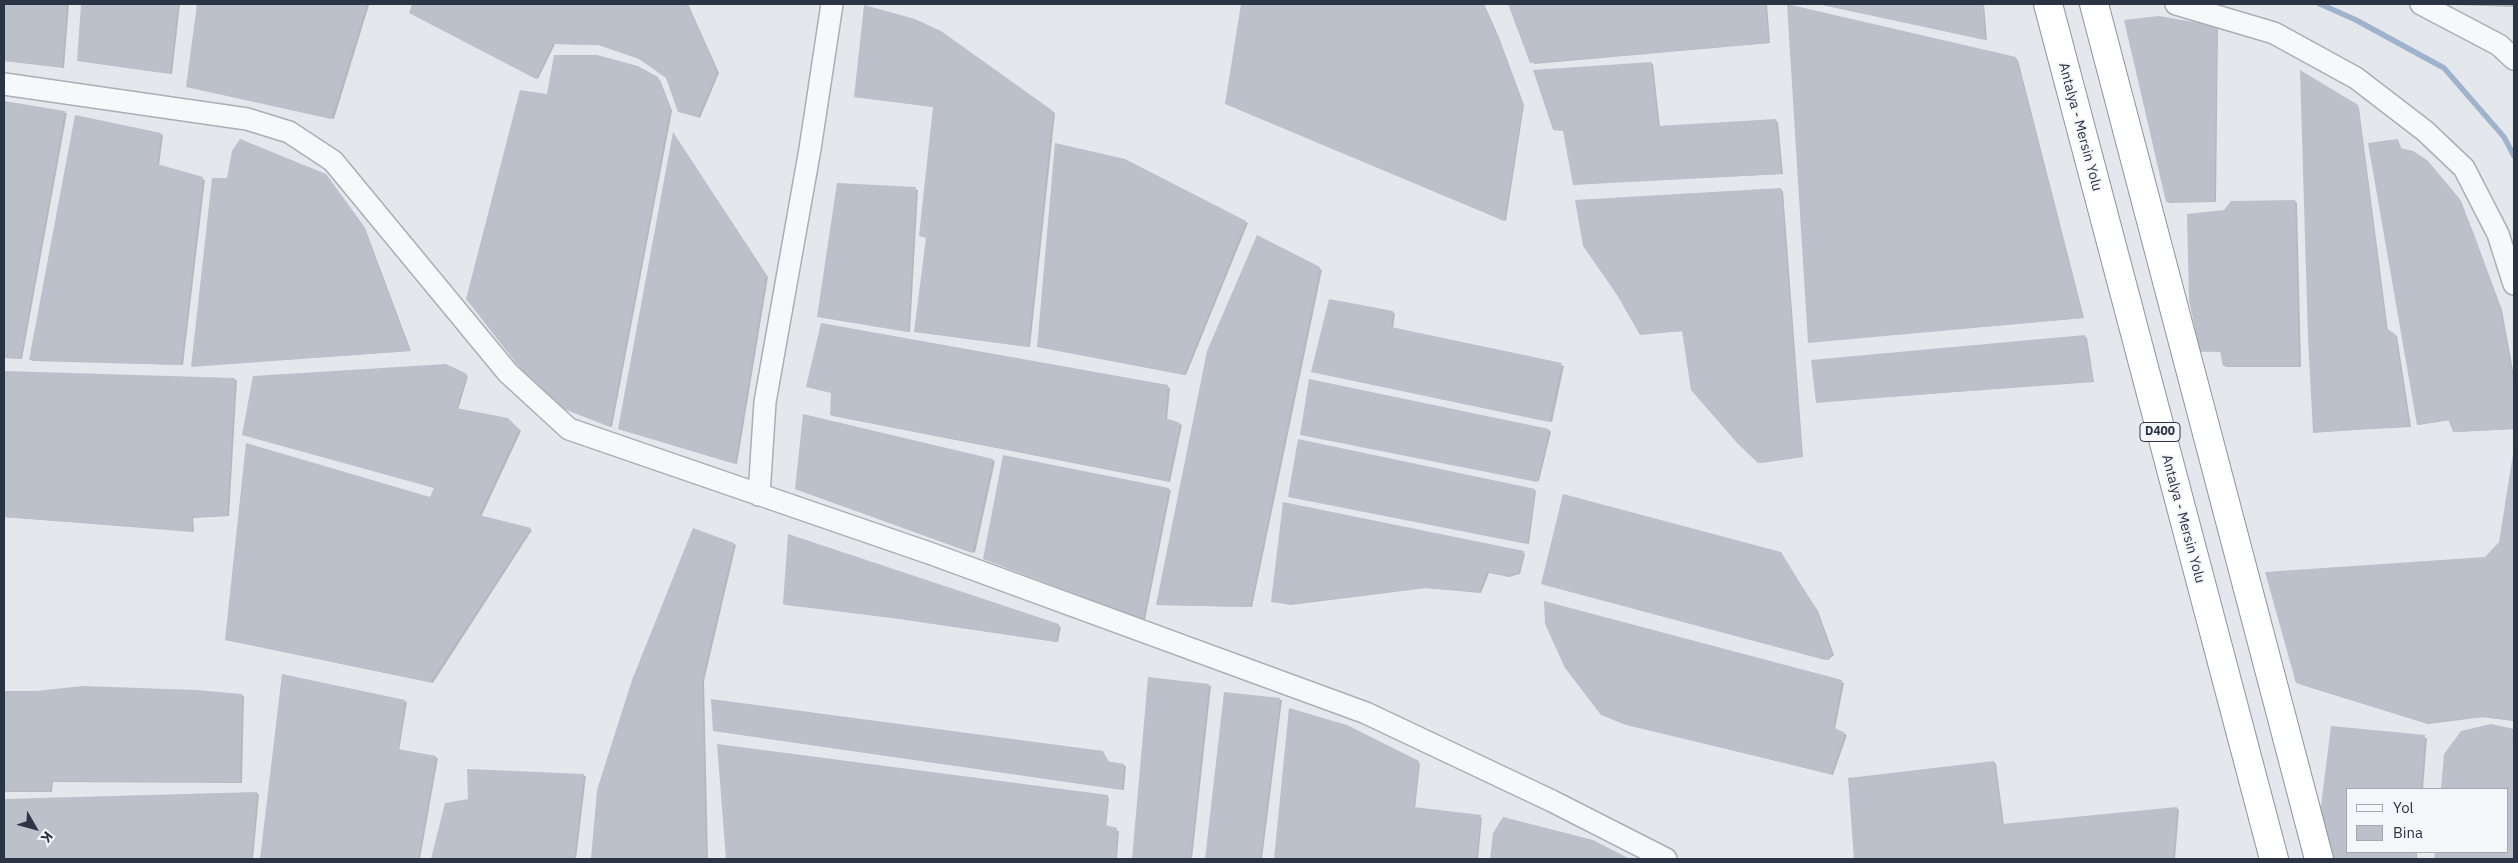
<!DOCTYPE html>
<style>
body{margin:0}
#map{position:relative;width:2518px;height:863px;overflow:hidden;background:#e4e7ec;font-family:"IBM Plex Sans",sans-serif}
canvas{display:block}
.frame{position:absolute;inset:0;border:5px solid #2b3445;pointer-events:none}
.legend{position:absolute;left:2346px;top:788px;width:162px;height:65px;box-sizing:border-box;background:#f4f6f9;border:1px solid #a4a8b1;margin:0;padding:6px 9px;list-style:none;font-size:15px;color:#2b3445}
.legend li{display:flex;align-items:center;gap:10px;height:25px}
.legend b{width:25px;border:1px solid #a4a8b1}
.north{position:absolute;left:10px;top:803px;width:50px;height:50px;-webkit-text-stroke:4px #f4f6f9;paint-order:stroke;rotate:128deg;font-size:14px;font-weight:700;line-height:20px;text-align:center;color:#2b3445}
.north::after{content:'';display:block;margin:auto;width:18px;height:22px;background:#2b3445;clip-path:polygon(50% 0,100% 100%,50% 72%,0 100%)}
</style>
<div id="map">
<canvas width="2518" height="863"></canvas>
<div class="frame"></div>
<ul class="legend">
<li><b style="height:6px;background:#f7f8fa"></b>Yol</li>
<li><b style="height:14px;background:#bbc0ca"></b>Bina</li>
</ul>
<div class="north">K</div>
</div>
<script>
const context = document.querySelector('canvas').getContext('2d');
context.lineJoin = 'round';
function fillPath(path, color) { context.fillStyle = color; context.fill(path, 'evenodd'); }
const poly = rows => new Path2D(rows.map(r => 'M' + r).join(''));
function strokePath(path, color, width, dash) { context.strokeStyle = color; context.lineWidth = width; context.lineCap = dash ? 'butt' : 'round'; context.setLineDash(dash || []); context.stroke(path); }
function write(font, color, halo, rows, align = 'center') {
  context.font = font + ' "IBM Plex Sans",sans-serif'; context.lineWidth = 4; context.setLineDash([]); context.textBaseline = 'middle'; context.strokeStyle = halo; context.fillStyle = color; for (const [text, x, y, turn = 0] of rows) {
    context.save(); context.translate(x, y); context.rotate((+turn || 0) * Math.PI / 180); context.textAlign = isNaN(turn) ? turn : align; if (halo) context.strokeText(text, 0, 0); context.fillText(text, 0, 0); context.restore();
  }
}
fillPath(poly([
 [4,4,69,4,64,68,4,61],
 [82,4,180,4,172,74,79,61],
 [199,4,369,5,334,119,187,86],
 [414,4,688,4,719,73,700,118,681,112,667,77,642,59,602,45,555,44,538,79,410,13],
 [1242,4,1484,4,1498,35,1524,105,1506,221,1227,104],
 [1510,4,1767,4,1770,43,1534,64],
 [1819,4,1984,4,1987,40],
 [2454,4,2514,4,2514,7,2455,5],
 [2216,27,2218,29,2216,202,2170,203,2167,202],
 [943,34,1055,113,1030,347,918,332,928,238,934,107,855,97],
 [2015,59,2018,60,2084,318,1809,342],
 [1651,63,1653,64,1660,127,1776,121,1778,122,1783,174,1574,184,1565,131,1554,129,1534,71],
 [637,67,660,80,672,111,612,427,568,410,548,95],
 [2301,72,2359,108,2388,331,2397,336,2411,427,2315,432],
 [4,102,67,113,22,359,4,358],
 [161,134,163,135,159,166,205,180,183,365,33,361,31,360],
 [674,134,768,277,737,464,619,429],
 [2398,140,2402,150,2412,152,2429,163,2461,201,2502,310,2514,376,2514,429,2457,432,2450,420,2418,425],
 [1124,160,1248,223,1186,375,1040,347],
 [326,175,365,228,411,351,192,366],
 [838,184,918,190,910,332,821,317],
 [1780,189,1783,191,1803,457,1761,463,1684,331,1641,334],
 [2295,201,2297,203,2301,367,2226,367,2224,365,2221,352,2202,351],
 [1257,237,1322,270,1252,607,1160,605,1158,604],
 [1393,312,1395,314,1393,328,1564,366,1552,422,1313,372],
 [822,325,1168,387,1170,388,1167,420,1182,425,1170,482,833,416,831,415,833,393],
 [2085,337,2087,338,2094,382,1817,402],
 [445,366,468,376,458,410,510,421,521,431,481,517,532,530,433,683,226,640,430,498,435,488],
 [5,372,237,380,229,516,193,518,194,532,4,517],
 [1310,381,1549,430,1551,432,1539,481,1302,434],
 [804,415,995,461,975,553,798,490],
 [1004,456,1171,490,1145,620,986,560],
 [2514,456,2514,721,2484,717,2428,724,2299,684,2486,559,2500,542],
 [1534,490,1536,491,1529,544,1289,496],
 [790,536,1059,626,1061,627,1058,642,902,619,786,605,784,604],
 [734,544,736,545,704,681,708,859,593,859,598,790],
 [1523,552,1525,554,1520,574,1509,577,1489,573,1481,593,1426,588,1290,605,1273,601],
 [1780,553,1818,611,1834,655,1828,660,1545,585],
 [1546,602,1844,683,1835,729,1847,735,1833,775,1630,725],
 [283,676,407,702,399,751,438,758,420,859,262,859],
 [1149,679,1211,686,1192,859,1133,859],
 [4,692,241,695,244,696,242,783,53,782,52,792,4,792],
 [1226,693,1282,700,1262,859,1207,859],
 [1290,710,1346,726,1420,764,1415,809,1482,818,1478,859,1275,859],
 [2491,725,2514,731,2514,859,2435,859,2436,852,2507,852,2507,789,2442,789,2446,755],
 [2332,727,2427,738,2423,789,2347,789,2347,852,2417,852,2417,859,2329,859],
 [716,731,1103,752,1109,762,1126,766,1124,790],
 [718,745,1107,796,1109,798,1106,827,1119,831,1117,859,727,859],
 [1994,762,1996,764,2004,825,2177,808,2179,810,2175,859,1855,859,1849,780],
 [469,770,586,776,576,859,432,859,446,804,469,800],
 [257,793,259,795,253,859,4,859,4,800],
 [1494,833,1592,842,1628,859,1491,859]
]), '#0003');
strokePath(poly([
 [2320,4,2356,20,2444,68,2504,137,2514,156]
]), '#9fb4cc', 5.5);
fillPath(poly([
 [4,4,67,4,62,67,4,61],
 [81,4,178,4,170,74,77,61],
 [197,4,367,4,331,119,186,87],
 [412,4,687,4,717,72,698,117,678,112,666,78,639,59,598,45,552,44,536,79,409,13],
 [1241,4,1483,4,1496,33,1523,103,1504,221,1225,104],
 [1508,4,1765,4,1769,43,1530,63],
 [1787,4,2016,57,2083,318,1808,343],
 [1822,4,1983,4,1985,40,1822,5],
 [864,5,915,19,941,31,1053,111,1028,347,914,332,926,238,919,236,933,107,854,97],
 [2159,16,2217,26,2214,202,2166,202,2124,20],
 [554,55,597,55,638,66,658,77,670,109,610,427,564,409,534,386,466,299,520,90,547,94],
 [1651,62,1658,126,1776,119,1781,174,1573,185,1563,131,1553,130,1533,70],
 [2300,70,2358,105,2386,328,2395,334,2409,426,2313,433,2308,338],
 [4,101,65,111,20,359,4,357],
 [75,115,161,133,157,164,203,177,181,365,29,360],
 [673,132,766,275,735,464,618,429],
 [240,139,326,174,363,225,410,351,191,367,212,178,227,178,232,151],
 [2398,139,2400,148,2413,151,2427,160,2459,198,2474,234,2500,307,2514,385,2514,429,2453,432,2448,419,2417,425,2368,143],
 [1055,143,1125,159,1246,221,1184,375,1037,347],
 [837,183,916,187,908,332,817,317],
 [1781,188,1802,457,1758,463,1738,444,1691,390,1682,331,1640,335,1617,295,1583,246,1575,200],
 [2295,200,2299,366,2223,366,2220,351,2200,352,2189,300,2187,214,2224,210,2231,201],
 [1257,235,1320,267,1250,607,1156,605,1207,351],
 [1329,299,1393,311,1391,327,1562,363,1549,422,1311,372],
 [821,323,1168,385,1165,418,1180,423,1168,481,830,415,831,393,806,387],
 [2085,335,2093,381,1816,403,1811,360],
 [446,364,467,374,456,408,508,418,519,429,479,515,531,528,430,682,225,640,246,443,430,497,434,488,242,435,253,376],
 [4,371,235,378,227,515,192,517,192,531,4,517],
 [1309,379,1549,429,1537,482,1300,435],
 [803,414,993,459,972,553,795,489],
 [1298,439,1535,489,1527,544,1288,497],
 [2513,454,2514,721,2481,717,2425,723,2296,683,2265,572,2485,557,2499,542],
 [1003,455,1169,488,1143,620,983,559],
 [1563,494,1781,552,1816,609,1832,654,1825,660,1541,584],
 [1283,502,1524,551,1518,573,1506,576,1487,572,1479,592,1423,588,1287,604,1271,602],
 [693,528,734,543,702,680,706,859,591,859,597,790,632,680],
 [788,534,1059,624,1056,642,899,619,783,604],
 [1544,601,1842,680,1833,727,1845,733,1831,774,1626,725,1601,715,1565,668,1545,624],
 [282,674,405,700,398,749,436,756,418,859,260,859],
 [1148,677,1209,684,1190,859,1132,859],
 [83,686,196,690,242,694,240,782,51,781,50,791,4,791,4,691,36,691],
 [1224,692,1280,698,1260,859,1205,859],
 [711,699,1103,751,1107,761,1124,764,1122,790,713,731],
 [1289,708,1347,725,1419,761,1414,807,1481,815,1476,859,1274,859],
 [2491,724,2514,729,2512,741,2514,742,2514,859,2434,859,2435,852,2507,852,2507,789,2441,789,2444,754,2461,731],
 [2331,726,2425,735,2421,789,2347,789,2347,852,2415,852,2415,859,2328,859,2319,822],
 [717,744,1108,795,1105,825,1117,828,1116,859,726,859],
 [1994,761,2002,824,2177,807,2173,859,1854,859,1848,778],
 [467,769,584,774,574,859,431,859,445,803,468,799],
 [257,792,251,859,4,859,4,799],
 [1503,817,1593,840,1630,859,1490,859,1493,833]
]), '#bbc0ca');
const minor = poly([
 [2176,4,2274,33,2356,78,2425,131,2464,168,2498,234,2514,284],
 [2421,4,2499,45,2514,59],
 [4,84,247,119,289,132,333,161,508,373,569,429,932,554,1366,713,1552,801,1666,859],
 [759,495,765,402,810,149,832,4]
]);
const highway = poly([
 [2048,4,2274,859],
 [2094,4,2319,859]
]);
strokePath(minor, '#a9aeb7', 24);
strokePath(highway, '#8b94a3', 30);
strokePath(minor, '#f7f8fa', 21);
strokePath(highway, '#fff', 28);
for (const [x, y, w] of [
 [2160,432,40]
]) { const box = new Path2D(); box.roundRect(x - w / 2, y - 9.5, w, 19, 4); context.fillStyle = '#f4f6f9'; context.fill(box); strokePath(box, '#2b3445', 1); }
write('bold 12px', '#2b3445', null, [
 ["D400",2160,432]
]);
write('14px', '#2b3445', '#f4f6f9', [
 ["Antalya - Mersin Yolu",2080,127,75],
 ["Antalya - Mersin Yolu",2183,519,75]
]);
</script>
